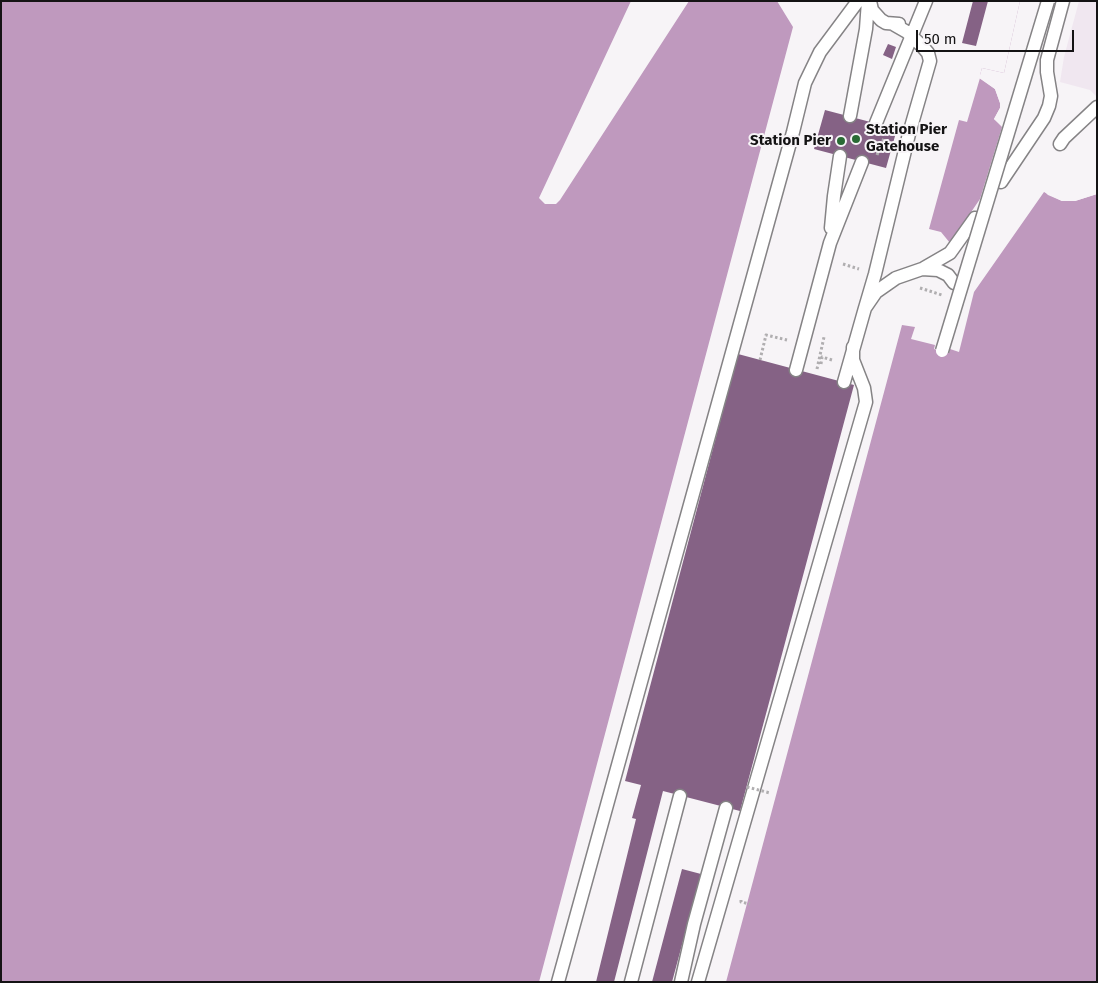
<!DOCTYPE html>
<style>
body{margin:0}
#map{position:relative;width:1098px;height:983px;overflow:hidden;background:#f7f4f7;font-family:"Fira Sans",sans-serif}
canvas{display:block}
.frame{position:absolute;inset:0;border:2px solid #141314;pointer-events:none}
.scale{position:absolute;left:916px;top:30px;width:158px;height:22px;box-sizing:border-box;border:2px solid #141314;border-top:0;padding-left:6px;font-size:15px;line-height:18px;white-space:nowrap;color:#141314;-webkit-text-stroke:4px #f7f4f7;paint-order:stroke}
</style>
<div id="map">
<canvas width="1098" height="983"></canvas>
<div class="frame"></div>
<div class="scale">50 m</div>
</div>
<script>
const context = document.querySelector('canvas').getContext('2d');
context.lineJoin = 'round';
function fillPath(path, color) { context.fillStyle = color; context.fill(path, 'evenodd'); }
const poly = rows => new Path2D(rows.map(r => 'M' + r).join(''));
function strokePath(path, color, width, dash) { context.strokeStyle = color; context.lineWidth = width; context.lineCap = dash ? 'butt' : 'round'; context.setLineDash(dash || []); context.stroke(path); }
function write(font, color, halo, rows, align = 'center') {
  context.font = font + ' "Fira Sans",sans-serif'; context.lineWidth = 4; context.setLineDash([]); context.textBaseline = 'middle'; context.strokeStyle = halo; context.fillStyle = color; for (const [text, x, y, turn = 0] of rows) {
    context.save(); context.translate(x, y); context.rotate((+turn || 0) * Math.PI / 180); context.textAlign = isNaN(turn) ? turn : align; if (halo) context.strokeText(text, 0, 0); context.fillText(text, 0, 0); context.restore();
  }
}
fillPath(poly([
 [1079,1,1097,1,1097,97,1090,90,1060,82,1064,57]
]), '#f0e7f0');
fillPath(poly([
 [1,1,1020,1,1004,73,982,68,980,75,979,78,995,89,1000,103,1000,108,994,119,1018,139,1027,166,1035,182,1048,195,1062,201,1075,201,1097,194,1097,982,1,982]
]), '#bf99be');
fillPath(poly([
 [631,1,689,1,560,200,556,204,545,204,539,198],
 [777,1,1020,1,1004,73,982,68,980,75,998,88,1003,103,998,119,1000,123,1012,130,1020,138,1029,165,1037,181,1049,193,1063,199,1075,199,1097,191,1097,194,1075,201,1062,201,1044,192,974,292,959,352,950,349,949,353,934,349,935,345,911,339,915,327,902,325,726,982,539,982,793,27],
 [980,78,995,89,1000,103,1000,108,994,119,1002,127,980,199,950,243,941,232,929,229,959,120,967,122]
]), '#f7f4f7');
fillPath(poly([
 [973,1,988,1,976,46,962,43],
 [888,44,896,47,892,59,883,55],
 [825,110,897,129,886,168,814,149],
 [738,354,854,385,740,811,663,791,614,982,596,982,636,819,632,818,641,785,625,781],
 [682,869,701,874,672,982,652,982]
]), '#856285');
const service = poly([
 [870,1,872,10,881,20,886,23,899,24],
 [850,116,866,29,868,1],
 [876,123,926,1],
 [1060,144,1064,138,1097,107],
 [1001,182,1044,118,1049,106,1051,96,1047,72,1047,60,1063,1],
 [831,228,834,196,840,156],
 [924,268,950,253,975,218],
 [865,308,875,274,909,134,930,61,928,53,922,46,907,32,893,24],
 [796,370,830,243,862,162],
 [844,382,865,308,876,292,896,278,922,269,938,270,948,275,954,283],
 [558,982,793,132,805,83,820,52,858,1],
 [631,982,680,796],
 [681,982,694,924,726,808],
 [698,982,866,402,864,388,853,360,853,347]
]);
strokePath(service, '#858385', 15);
strokePath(poly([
 [877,155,884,138],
 [843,264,859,269],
 [920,288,942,295],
 [760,360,766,335,787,340],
 [821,364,822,357,832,360,831,361],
 [817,369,824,337],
 [741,900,741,902,750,904]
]), '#b0aeb0', 3, [2.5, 2.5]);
strokePath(service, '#fff', 12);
const serviceBridge = poly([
 [942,351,1048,1]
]);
strokePath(serviceBridge, '#858385', 15, []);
strokePath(poly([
 [747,787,770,793]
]), '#b0aeb0', 3, [2.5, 2.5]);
strokePath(serviceBridge, '#fff', 12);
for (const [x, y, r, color] of [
 [856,139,5,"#296a34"],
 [841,141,5,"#296a34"]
]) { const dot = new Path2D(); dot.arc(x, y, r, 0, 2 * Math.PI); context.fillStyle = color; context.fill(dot); strokePath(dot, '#f7f4f7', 2); }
write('bold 15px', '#141314', '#f7f4f7', [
 ["Station Pier",866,130],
 ["Gatehouse",866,147],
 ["Station Pier",831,141,"right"]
], 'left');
</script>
